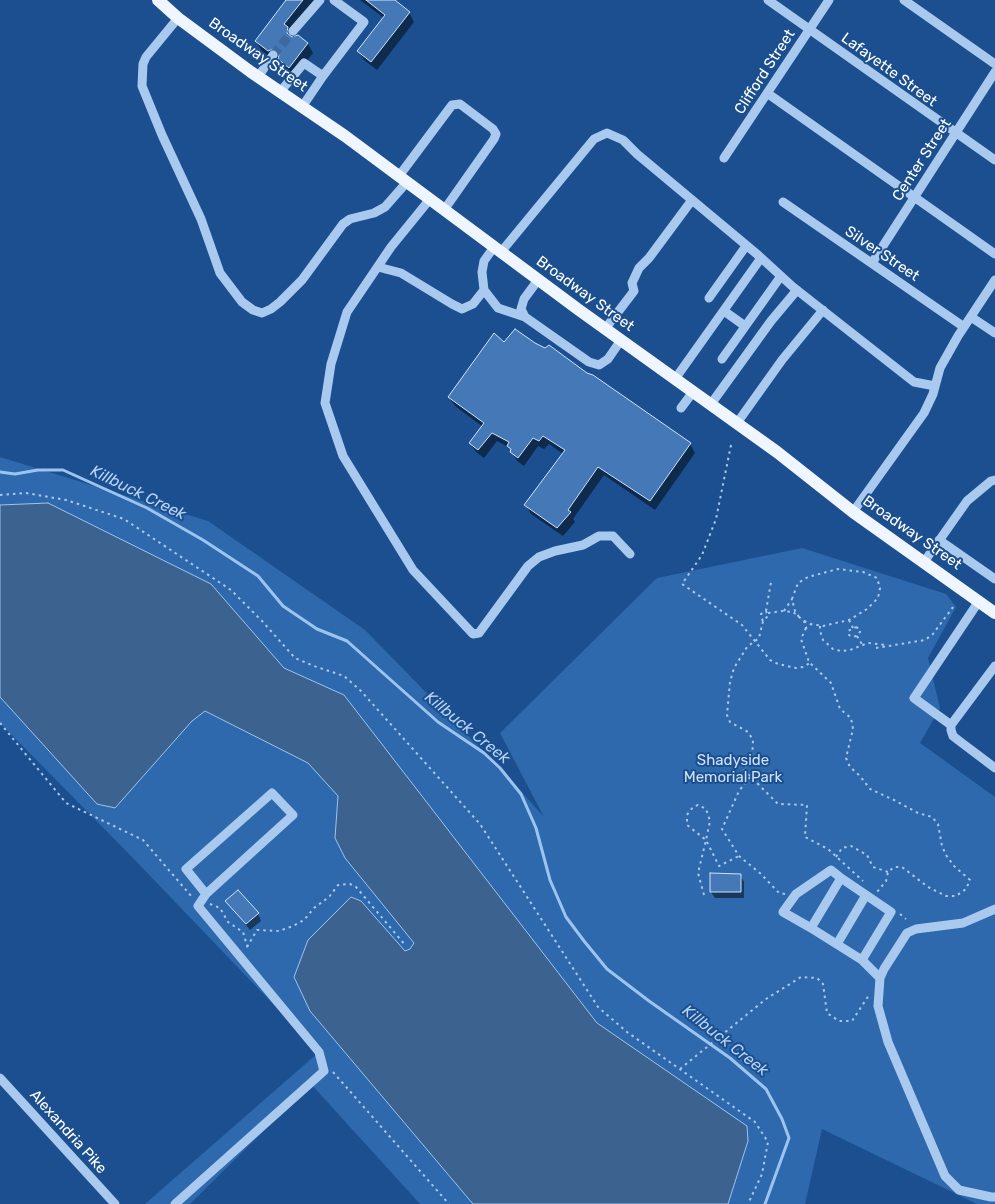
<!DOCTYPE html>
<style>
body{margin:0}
canvas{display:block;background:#1b4f8f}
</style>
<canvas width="995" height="1204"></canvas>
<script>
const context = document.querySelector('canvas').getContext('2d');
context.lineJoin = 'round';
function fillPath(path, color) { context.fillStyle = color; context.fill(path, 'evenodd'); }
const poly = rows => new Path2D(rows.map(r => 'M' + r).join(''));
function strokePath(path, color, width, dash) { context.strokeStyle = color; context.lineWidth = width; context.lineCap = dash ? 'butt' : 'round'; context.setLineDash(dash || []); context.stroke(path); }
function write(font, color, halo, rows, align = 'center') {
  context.font = font + ' Rubik,sans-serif'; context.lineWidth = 4; context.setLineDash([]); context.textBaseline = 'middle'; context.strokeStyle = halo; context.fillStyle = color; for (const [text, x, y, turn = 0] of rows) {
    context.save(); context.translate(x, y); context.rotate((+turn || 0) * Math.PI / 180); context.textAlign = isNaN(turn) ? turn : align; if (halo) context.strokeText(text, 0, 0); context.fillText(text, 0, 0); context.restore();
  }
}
fillPath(poly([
 [0,457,208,521,365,630,500,768,544,817,500,733,657,578,802,548,946,594,956,607,928,658,940,708,920,743,995,797,995,1204,977,1204,822,1129,805,1204,420,1204,311,1084,190,1204,145,1204,319,1052,132,857,0,723]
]), '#2e69ad');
const water = poly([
 [48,503,211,584,284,668,344,695,597,1023,747,1126,748,1141,728,1204,473,1204,310,1011,294,977,308,940,351,897,361,901,405,951,410,949,414,943,345,858,335,838,338,796,308,763,205,711,192,721,115,808,97,804,0,697,0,505,48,503]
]);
fillPath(water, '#3c6290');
strokePath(water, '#9cc4f0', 1);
fillPath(poly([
 [288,0,314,0,290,33,293,38,298,36,308,44,313,53,295,76,285,68,279,58,274,60,262,51,256,41],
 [360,0,393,0,409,12,414,22,377,70,364,60,359,51,384,18],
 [504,344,534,344,587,374,690,444,695,453,655,510,604,475,573,519,575,522,563,536,531,514,526,505,563,454,549,444,544,449,538,446,524,466,517,461,510,448,497,441,484,458,476,452,470,443,483,427,455,406,449,397],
 [740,875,744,882,744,898,715,898,711,892],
 [227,901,258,914,261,921,250,930]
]), '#0007');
strokePath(poly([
 [0,472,15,474,38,470,63,470,147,508,203,540,258,576,283,606,317,629,347,641,438,722,484,753,500,768,521,794,536,828,550,880,566,917,584,941,607,969,649,1001,730,1058,766,1089,782,1119,789,1138,765,1204]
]), '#9cc4f0', 3);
const building = poly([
 [286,0,303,0,284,24,288,27,287,33,292,37,298,35,308,43,289,68,278,59,279,55,277,50,273,49,268,51,255,41,286,0],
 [366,0,395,0,410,12,371,62,357,51,385,15,366,0],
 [515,329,535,343,545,348,549,345,587,373,593,375,691,443,650,501,598,467,568,510,571,512,557,528,524,505,565,450,543,436,539,441,533,438,518,458,510,452,511,449,507,446,509,442,492,433,478,450,469,443,484,423,448,397,494,333,504,342,515,329],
 [710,873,741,874,741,892,710,892,710,873],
 [238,890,259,913,246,924,225,901,238,890]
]);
fillPath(building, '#4478b7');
strokePath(building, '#cfe3fa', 1);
strokePath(poly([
 [273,55,293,31]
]), '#3d69a0', 9, [9, 4.5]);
strokePath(poly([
 [731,445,716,519,702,555,682,584,742,625,770,660,778,664,796,668,803,667,810,663],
 [0,495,26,493,66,500,124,519,231,590,262,621,295,658,314,666,344,676,361,691,480,824,598,1007,627,1032,755,1122,768,1142,762,1174,748,1204],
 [766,611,771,582],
 [784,611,792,599],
 [768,613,783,611,793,612,804,621,806,628,809,627,811,624,804,621],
 [799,617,795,611,792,599,798,583,808,577,838,569,863,572,877,578,880,588,878,598,867,609,849,620,823,626,811,624],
 [849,620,853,628],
 [763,621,761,617,761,614,766,611,768,616,763,621,759,638,747,647,734,668,730,682,727,715,730,722,748,732,753,740,752,759,743,769,778,804,807,805,805,837,828,849,863,881],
 [820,626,820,631,823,640,833,649,841,651,850,650,868,643,887,645],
 [856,627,860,629,860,632,857,636,852,637,849,635,848,631,856,627],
 [806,628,801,639,809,662,831,683,840,709,851,718,853,729,846,758,850,767,860,776,870,789,894,800,918,813,932,817,938,824,942,846,946,855,954,866,970,880,966,889,956,896,946,896,928,887,902,867,894,867,888,872,886,881,877,892],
 [857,636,863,646],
 [876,648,925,640,933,634,953,607],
 [0,723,66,803,143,840,192,897],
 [750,777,739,791,722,829,739,856,761,874,779,893,785,894],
 [836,857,842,848,851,846,867,855,873,867,888,872],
 [704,895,698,873,706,840,687,825,687,815,693,807,698,805,706,809,710,821,706,840,719,866,739,856],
 [210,904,220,908,228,922,243,932,248,949],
 [900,914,906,919],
 [247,947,257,930,279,931,293,926,304,920,314,908,329,897,338,885,350,884,356,887,406,946],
 [680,1069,766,999,801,977,817,978,823,984,827,1013,839,1021,852,1021,869,995],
 [333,1072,449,1204]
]), '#a9c9ee', 2, [2.5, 4]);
strokePath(poly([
 [768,0,995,160],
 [904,0,995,64],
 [178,18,146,57,143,64,142,86,162,135,201,219,220,273,242,302,253,310,262,313,271,309,280,302,302,280,343,224,350,219,374,213,385,207,407,182],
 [293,31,320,0],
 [258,77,273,55],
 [280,92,304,63,323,76],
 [767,93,995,254],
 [302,107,323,76,364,22,334,0],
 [724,158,829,0],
 [399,176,452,105,460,104,493,129,496,134,494,139,444,210],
 [430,199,391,247,347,312,331,364,325,403,343,456,413,570,473,634,479,633,528,566,539,557,555,551,583,545,599,536,613,536,630,554],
 [783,202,964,327],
 [494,247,484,261,482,272,484,290,498,308,525,317,589,362,599,365,608,359,621,340],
 [501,252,594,139,607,133,623,140,637,154,758,255,793,287,914,382,935,386],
 [872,263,995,72],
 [378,267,401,273,452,304,462,309,473,304,484,290],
 [709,298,746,246],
 [724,311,745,326],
 [525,317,521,309,524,299,538,280],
 [971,317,995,333],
 [605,329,634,291,632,283,639,268,649,258,692,200],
 [722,359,781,276],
 [675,379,761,258],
 [711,404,771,321,797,290],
 [681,408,693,392],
 [737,423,782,360,823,310],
 [853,512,924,413,933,394,940,368,958,336,995,280],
 [939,540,995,579],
 [924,562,967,501,991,481,995,480],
 [995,666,951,725,951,730,953,736,958,740,995,768],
 [951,725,914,698,979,601],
 [995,909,963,923,916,929,907,933,884,969,880,978,878,1006,888,1042,945,1176,959,1190,991,1197,995,1197],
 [811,928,783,912,796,894,831,870,841,878],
 [837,944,866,895],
 [862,960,891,912,841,878,811,928,862,960,880,978],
 [0,1078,115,1204],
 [175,1204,324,1071,319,1052,198,906,206,894,293,815,272,793,186,869,206,894]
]), '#a9c9ee', 9);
strokePath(poly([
 [158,0,178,18,251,72,345,136,579,310,777,452,853,512,995,613]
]), '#f0f6ff', 12);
write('15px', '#fff', '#1b4f8f', [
 ["Broadway Street",258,55,35],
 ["Lafayette Street",889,70,36],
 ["Clifford Street",765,72,-57],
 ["Center Street",922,160,-57],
 ["Silver Street",882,254,34],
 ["Broadway Street",585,294,36],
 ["Broadway Street",912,533,35],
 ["Alexandria Pike",68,1132,48]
]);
write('15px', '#cfe3fa', '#1b4f8f', [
 ["Shadyside",733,761],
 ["Memorial Park",733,778]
]);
write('italic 16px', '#b5d3f5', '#1b4f8f', [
 ["Killbuck Creek",138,493,26],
 ["Killbuck Creek",467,728,39],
 ["Killbuck Creek",725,1041,38]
]);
</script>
